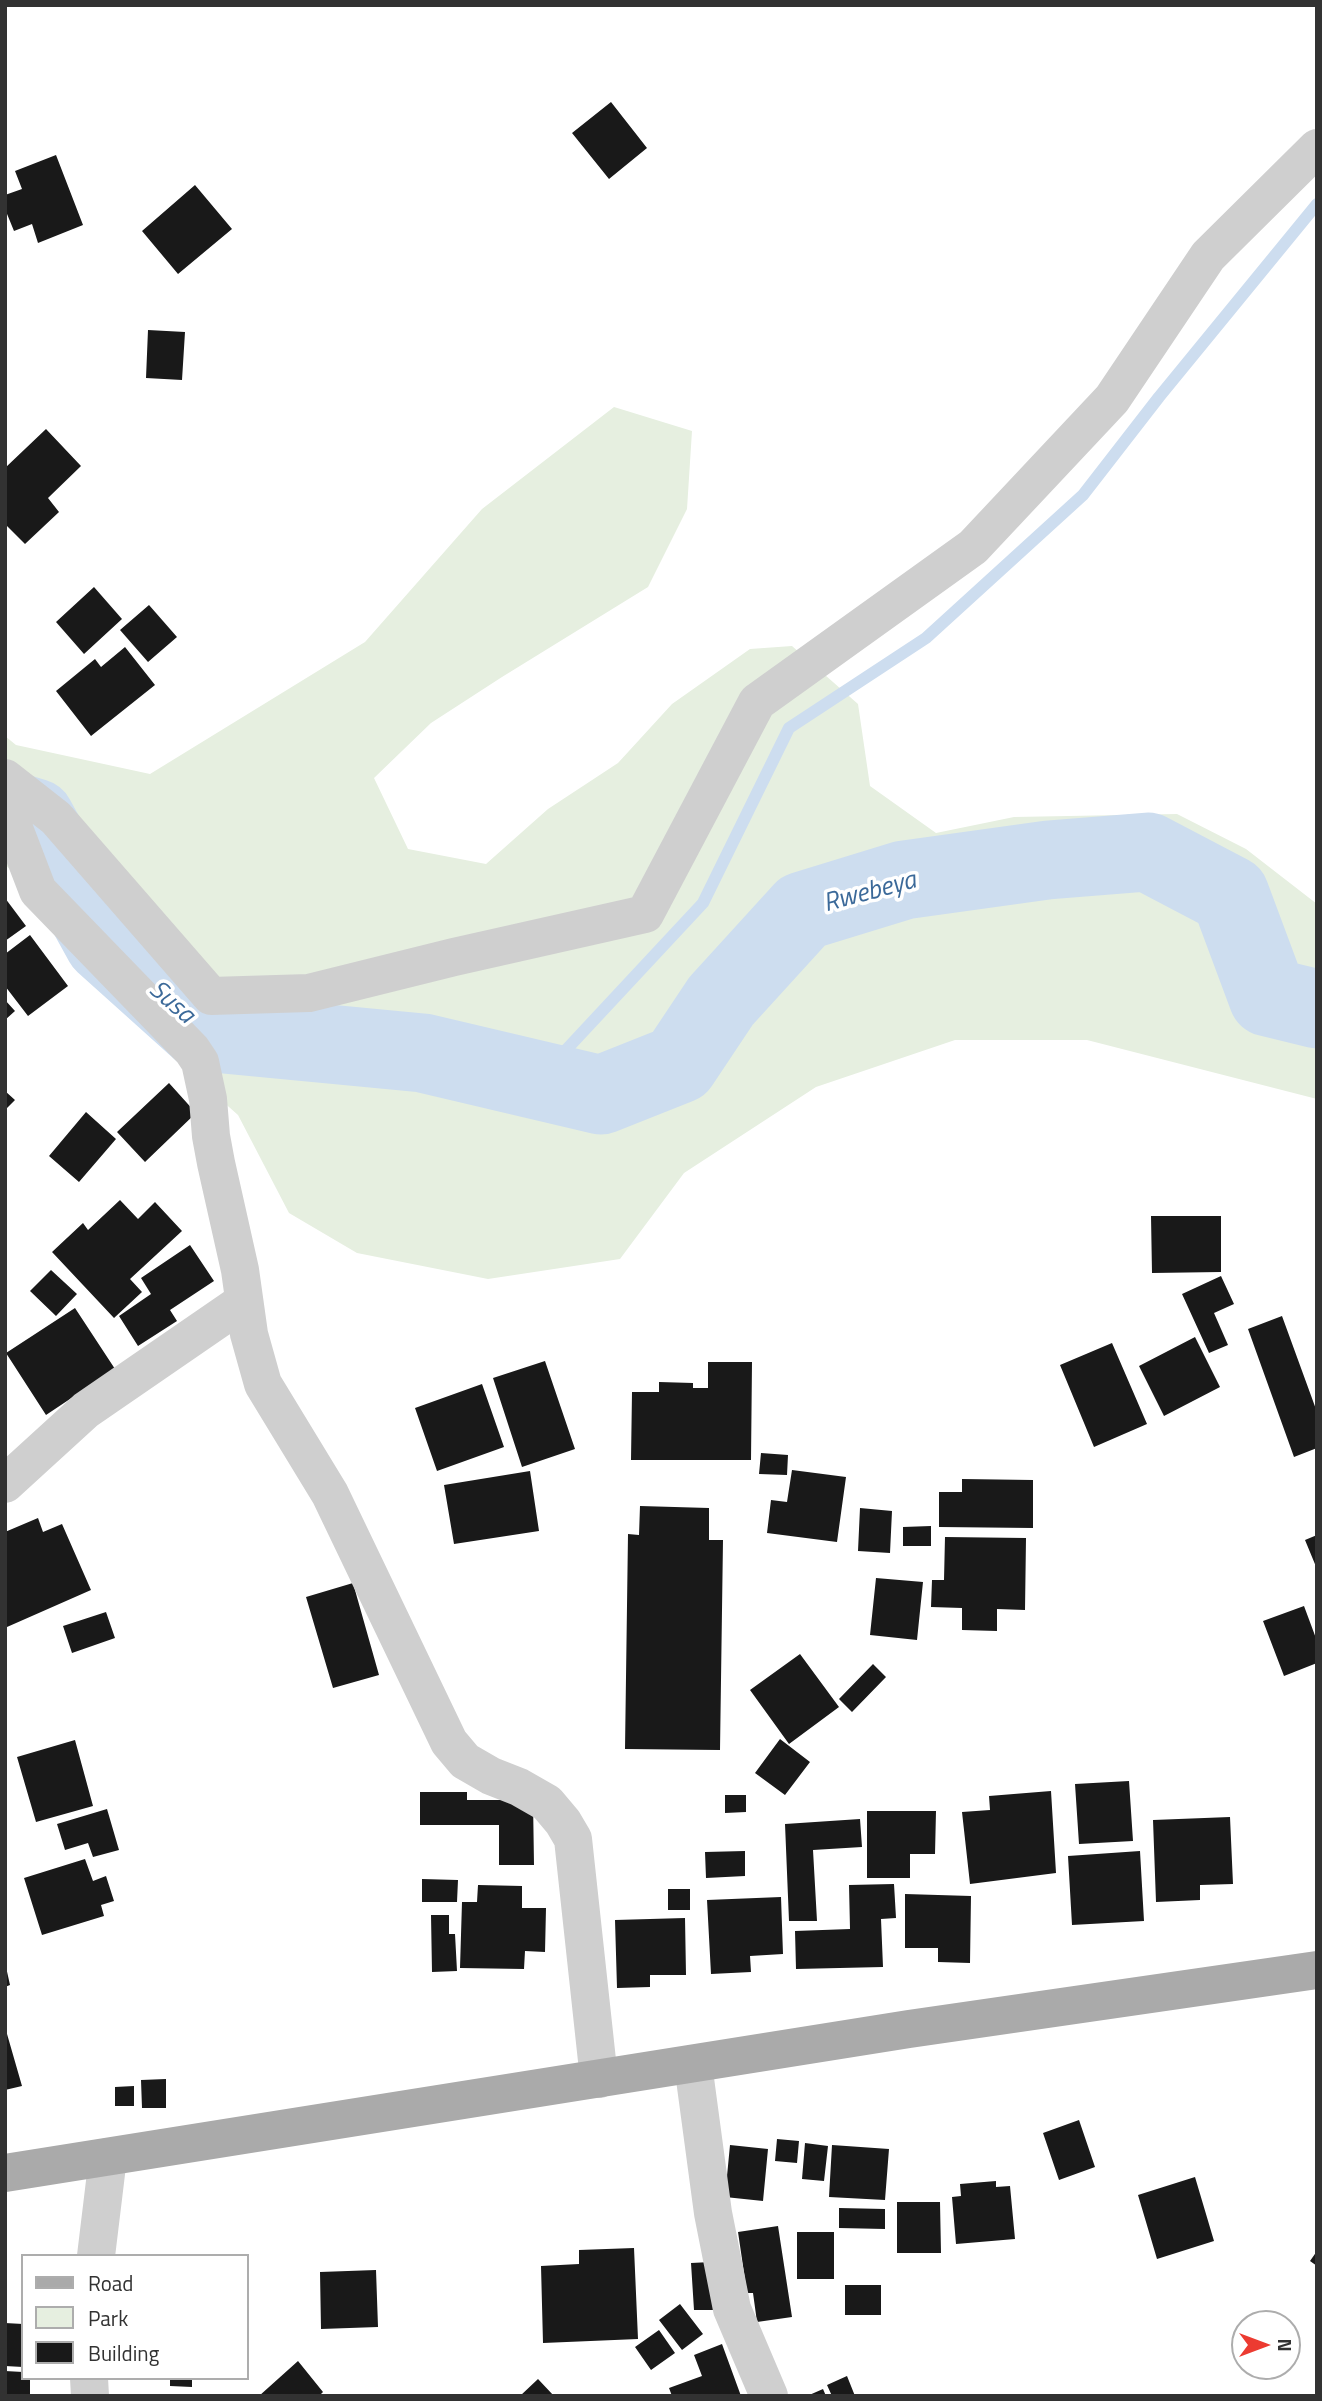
<!DOCTYPE html>
<style>
body{margin:0}
#map{position:relative;width:1322px;height:2401px;overflow:hidden;background:#fff;font-family:"Titillium Web",sans-serif}
canvas{display:block}
.frame{position:absolute;inset:0;border:7px solid #323232;pointer-events:none}
.legend{position:absolute;left:21px;top:2254px;width:228px;height:126px;box-sizing:border-box;background:#fff;border:2px solid #adadad;margin:0;padding:9px 12px;list-style:none;font-size:21px;color:#323232}
.legend li{display:flex;align-items:center;gap:14px;height:35px}
.legend b{width:35px;border:2px solid #adadad}
.north{position:absolute;left:1231px;top:2310px;width:70px;height:70px;box-sizing:border-box;background:#fff;border:2px solid #adadad;border-radius:50%;rotate:90deg;font-size:19px;font-weight:700;line-height:28px;text-align:center;color:#323232}
.north::after{content:'';display:block;margin:auto;width:24px;height:32px;background:#ec3b31;clip-path:polygon(50% 0,100% 100%,50% 72%,0 100%)}
</style>
<div id="map">
<canvas width="1322" height="2401"></canvas>
<div class="frame"></div>
<ul class="legend">
<li><b style="height:9px;background:#aaa"></b>Road</li>
<li><b style="height:19px;background:#e6efe0"></b>Park</li>
<li><b style="height:19px;background:#191919"></b>Building</li>
</ul>
<div class="north">N</div>
</div>
<script>
const context = document.querySelector('canvas').getContext('2d');
context.lineJoin = 'round';
function fillPath(path, color) { context.fillStyle = color; context.fill(path, 'evenodd'); }
const poly = rows => new Path2D(rows.map(r => 'M' + r).join(''));
function strokePath(path, color, width, dash) { context.strokeStyle = color; context.lineWidth = width; context.lineCap = dash ? 'butt' : 'round'; context.setLineDash(dash || []); context.stroke(path); }
function write(font, color, halo, rows, align = 'center') {
  context.font = font + ' "Titillium Web",sans-serif'; context.lineWidth = 7; context.setLineDash([]); context.textBaseline = 'middle'; context.strokeStyle = halo; context.fillStyle = color; for (const [text, x, y, turn = 0] of rows) {
    context.save(); context.translate(x, y); context.rotate((+turn || 0) * Math.PI / 180); context.textAlign = isNaN(turn) ? turn : align; if (halo) context.strokeText(text, 0, 0); context.fillText(text, 0, 0); context.restore();
  }
}
fillPath(poly([
 [614,407,692,431,687,509,648,587,502,677,431,723,374,778,408,849,486,864,548,809,618,763,672,704,750,649,792,646,858,704,870,786,936,833,1014,817,1177,814,1246,849,1317,904,1317,1099,1087,1040,955,1040,816,1087,684,1173,620,1259,488,1279,357,1253,289,1213,238,1115,167,1052,5,864,5,736,16,745,150,774,365,642,482,509]
]), '#e6efe0');
strokePath(poly([
 [538,1080,703,903,789,728,926,638,1083,495,1159,397,1317,204]
]), '#cdddef', 12);
strokePath(poly([
 [5,809,35,818,104,943,203,1032,423,1053,601,1095,679,1064,721,1001,803,911,904,880,1048,860,1148,852,1230,895,1268,997,1317,1009]
]), '#cdddef', 79);
fillPath(poly([
 [611,102,647,148,609,179,572,133],
 [56,155,83,225,38,243,32,224,14,231,5,209,5,195,22,189,15,171],
 [195,185,232,229,178,274,142,231],
 [148,330,185,332,182,380,146,378],
 [46,429,81,466,48,498,59,512,25,544,5,524,5,468],
 [94,587,122,619,84,654,56,622],
 [149,605,177,637,148,662,120,630],
 [125,647,155,685,91,736,56,691,95,659,101,667],
 [5,898,26,926,5,941],
 [30,935,68,986,28,1016,5,986,5,954],
 [5,1000,15,1011,5,1020],
 [169,1083,196,1113,145,1162,117,1132],
 [5,1091,15,1100,5,1110],
 [86,1112,116,1139,79,1182,49,1156],
 [120,1200,138,1219,155,1202,182,1231,130,1279,142,1292,114,1318,52,1252,83,1223,88,1230],
 [1151,1216,1221,1216,1221,1272,1152,1273],
 [190,1245,214,1281,170,1310,177,1321,138,1346,119,1316,151,1294,141,1278],
 [51,1270,77,1294,56,1316,30,1291],
 [1221,1276,1234,1304,1214,1313,1228,1345,1209,1353,1182,1294],
 [75,1308,115,1369,46,1415,6,1353],
 [1282,1316,1317,1412,1317,1448,1294,1457,1248,1329],
 [1195,1337,1220,1387,1164,1416,1139,1366],
 [1112,1343,1147,1424,1094,1447,1060,1365],
 [545,1361,575,1449,522,1467,493,1378],
 [708,1362,752,1362,751,1460,631,1460,632,1392,659,1392,659,1382,693,1383,693,1388,708,1388],
 [482,1384,504,1447,437,1471,415,1408],
 [761,1453,788,1455,787,1475,759,1474],
 [792,1470,846,1477,837,1542,767,1533,771,1500,787,1502],
 [530,1471,539,1531,454,1544,444,1485],
 [962,1479,1033,1480,1033,1528,939,1527,939,1492,962,1492],
 [640,1506,709,1508,709,1540,723,1540,720,1750,625,1749,628,1534,639,1535],
 [860,1508,892,1511,890,1553,858,1551],
 [38,1518,43,1532,62,1524,91,1590,7,1627,5,1532],
 [931,1526,931,1546,903,1546,903,1527],
 [1317,1535,1317,1569,1305,1540],
 [945,1537,1026,1538,1025,1610,997,1609,997,1631,962,1630,962,1608,931,1607,932,1580,944,1580],
 [876,1578,923,1582,917,1640,870,1635],
 [353,1583,379,1675,333,1688,306,1597],
 [1304,1606,1317,1641,1317,1663,1284,1676,1263,1621],
 [106,1612,115,1638,72,1653,63,1626],
 [800,1654,839,1707,789,1744,750,1690],
 [873,1664,886,1677,852,1712,839,1699],
 [780,1739,810,1762,785,1795,755,1773],
 [75,1740,93,1806,36,1822,17,1757],
 [1129,1781,1133,1841,1079,1844,1075,1784],
 [1051,1791,1056,1873,970,1884,962,1812,990,1810,989,1796],
 [420,1792,467,1792,467,1800,533,1800,534,1865,499,1865,499,1825,420,1825],
 [725,1795,746,1795,746,1812,725,1813],
 [107,1809,119,1850,93,1857,88,1843,65,1850,57,1824],
 [867,1811,936,1811,935,1854,910,1854,910,1878,867,1878],
 [1230,1817,1233,1884,1200,1885,1200,1900,1156,1902,1153,1820],
 [860,1819,862,1847,813,1850,817,1921,789,1921,785,1824],
 [745,1851,745,1876,706,1878,705,1852],
 [1140,1851,1144,1921,1072,1925,1068,1856],
 [85,1859,93,1881,106,1876,114,1901,101,1905,104,1916,42,1935,24,1878],
 [422,1879,458,1880,457,1902,422,1902],
 [894,1884,896,1918,881,1919,883,1967,796,1969,795,1931,850,1929,849,1885],
 [478,1885,522,1886,522,1908,546,1908,545,1952,525,1951,524,1969,460,1968,462,1902,477,1902],
 [668,1889,690,1889,690,1910,668,1910],
 [905,1894,971,1896,970,1963,938,1962,938,1948,905,1948],
 [781,1897,783,1954,750,1956,751,1972,711,1974,707,1900],
 [431,1915,449,1915,449,1934,455,1934,457,1971,432,1972],
 [685,1918,686,1975,650,1975,650,1987,617,1988,615,1920],
 [6,1967,10,1985,5,1987,5,1968],
 [5,2027,22,2086,5,2090],
 [166,2079,166,2108,142,2108,141,2080],
 [134,2086,134,2106,115,2106,115,2087],
 [1079,2120,1095,2167,1059,2180,1043,2133],
 [777,2139,799,2141,797,2163,775,2161],
 [805,2143,828,2146,824,2181,802,2179],
 [730,2145,768,2149,763,2201,725,2197],
 [832,2145,889,2149,885,2200,829,2197],
 [1195,2177,1214,2241,1157,2259,1138,2195],
 [996,2181,996,2187,1010,2186,1015,2239,956,2244,952,2197,961,2196,960,2184],
 [897,2202,940,2202,941,2253,897,2253],
 [839,2208,885,2209,885,2229,839,2228],
 [778,2226,792,2317,757,2322,753,2293,747,2293,738,2232],
 [797,2232,834,2232,834,2279,797,2279],
 [634,2248,638,2339,543,2343,541,2266,579,2264,579,2250],
 [1317,2251,1317,2266,1310,2261],
 [711,2262,714,2310,694,2310,691,2263],
 [376,2270,378,2327,321,2329,320,2272],
 [845,2285,881,2285,881,2315,845,2315],
 [680,2304,703,2334,682,2350,659,2320],
 [5,2323,23,2324,23,2367,5,2366],
 [659,2330,675,2353,651,2370,635,2347],
 [722,2344,741,2396,672,2396,669,2388,702,2376,694,2355],
 [298,2361,323,2392,319,2396,259,2396],
 [5,2371,23,2372,23,2378,30,2378,30,2395,5,2395],
 [847,2376,855,2396,832,2396,827,2385],
 [170,2378,192,2378,192,2387,170,2386],
 [538,2379,554,2396,520,2396],
 [823,2389,826,2396,807,2396]
]), '#191919');
strokePath(poly([
 [5,778,56,818,211,996,309,993,454,957,645,914,757,702,973,547,1112,399,1208,256,1317,148],
 [5,797,15,831,38,891,192,1050,200,1062,208,1099,211,1136,216,1163,240,1270,249,1334,263,1384,330,1494,449,1742,465,1761,491,1776,519,1787,547,1803,563,1822,573,1839,599,2079],
 [5,1484,86,1410,243,1302],
 [693,2064,713,2213,732,2309,769,2396],
 [96,2256,108,2157],
 [89,2378,90,2396]
]), '#cfcfcf', 38);
strokePath(poly([
 [5,2173,909,2029,1317,1970]
]), '#aaa', 38);
write('italic 26px', '#3b6999', '#fff', [
 ["Rwebeya",870,893,-15],
 ["Susa",171,1003,41]
]);
</script>
